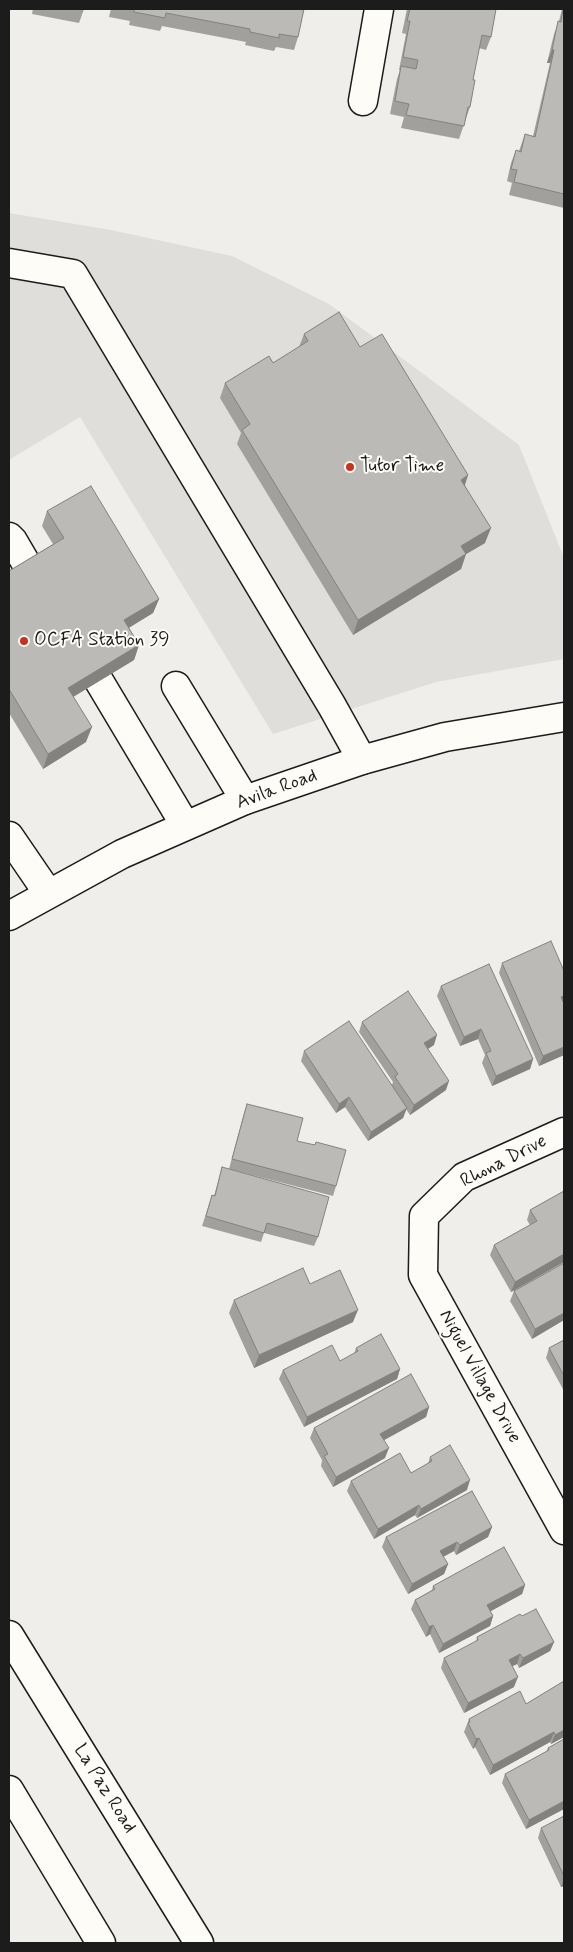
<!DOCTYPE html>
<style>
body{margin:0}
#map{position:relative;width:573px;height:1952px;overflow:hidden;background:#f0eeea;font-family:Mynerve,sans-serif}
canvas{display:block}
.frame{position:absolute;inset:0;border:10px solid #1c1c1c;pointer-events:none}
</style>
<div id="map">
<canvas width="573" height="1952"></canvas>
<div class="frame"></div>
</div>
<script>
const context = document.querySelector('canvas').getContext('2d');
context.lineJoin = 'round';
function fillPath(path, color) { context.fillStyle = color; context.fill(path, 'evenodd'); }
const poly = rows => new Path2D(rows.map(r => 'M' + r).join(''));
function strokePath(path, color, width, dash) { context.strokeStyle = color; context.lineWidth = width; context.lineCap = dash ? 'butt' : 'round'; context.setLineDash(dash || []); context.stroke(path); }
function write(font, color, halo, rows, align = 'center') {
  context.font = font + ' Mynerve,sans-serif'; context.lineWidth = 4; context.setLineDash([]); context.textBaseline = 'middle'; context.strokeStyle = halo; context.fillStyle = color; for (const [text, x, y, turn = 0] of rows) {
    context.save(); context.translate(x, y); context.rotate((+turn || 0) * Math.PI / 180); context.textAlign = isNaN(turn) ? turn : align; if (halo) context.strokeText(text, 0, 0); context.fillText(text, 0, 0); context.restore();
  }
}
fillPath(poly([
 [9,213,111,230,232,256,329,304,519,445,564,558,564,659,436,682,273,734,80,417,9,460]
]), '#e0deda');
const minor = poly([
 [363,101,379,9],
 [9,263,73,274,332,706,362,760],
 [9,537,13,541,30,570],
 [99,681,185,825],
 [176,686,245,800],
 [9,836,48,893],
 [564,1132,464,1177,424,1216,423,1275,564,1530]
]);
const major = poly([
 [9,916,122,854,245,800,362,760,445,737,564,717],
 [9,1635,199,1943],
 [9,1790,101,1943]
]);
strokePath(minor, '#1c1c1c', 31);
strokePath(major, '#1c1c1c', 31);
strokePath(minor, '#fdfcf7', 28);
strokePath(major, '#fdfcf7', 28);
fillPath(poly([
 [33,9,84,9,79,23,32,14],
 [111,9,304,9,298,37,294,50,276,47,274,51,245,45,246,42,162,26,160,31,129,25,130,21,109,17],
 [407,9,496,9,491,37,486,50,479,48,473,80,470,107,459,139,401,128,404,117,390,114,397,79,400,70,399,70,406,34,402,33],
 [562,9,564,9,564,208,509,195,512,183,507,181,511,163,516,150,519,151,525,134,533,136,550,63,547,63,554,34,559,21],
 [304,334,360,347,468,475,465,485,485,543,466,554,461,569,353,635,237,444,241,433,220,398,225,383,273,363,299,347],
 [47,511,159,599,153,613,129,628,139,645,134,660,73,697,86,742,43,769,9,713,9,571,53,544,42,526],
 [502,963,564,1055,539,1066,499,973],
 [441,986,533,1059,530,1069,492,1086,482,1063,485,1055,478,1039,460,1046,437,996],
 [362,1022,434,1045,428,1049,446,1090,410,1115,406,1109,403,1118,368,1141,345,1107,336,1113,301,1061,304,1051,392,1085,393,1082,359,1032],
 [247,1104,297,1141,336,1186,333,1196,229,1169,244,1113],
 [222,1167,318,1237,314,1246,264,1233,261,1242,202,1226,212,1195,214,1196],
 [564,1191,564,1262,511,1292,490,1255,494,1245,530,1225,527,1220,530,1210],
 [564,1263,564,1320,532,1339,510,1301,514,1291],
 [310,1284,353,1322,254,1368,229,1313,234,1300],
 [564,1340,564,1391,546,1358,549,1348],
 [356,1348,400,1369,397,1379,304,1427,279,1379,283,1370,340,1361,354,1354],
 [429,1407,426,1417,384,1440,385,1458,333,1487,321,1466,322,1460,310,1438,314,1428],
 [430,1457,467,1490,417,1518,415,1515,374,1539,347,1491,351,1481,411,1473,428,1464],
 [492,1527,488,1537,456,1555,454,1551,443,1557,448,1564,444,1574,408,1594,382,1547,386,1537],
 [525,1585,522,1594,490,1611,493,1616,490,1626,439,1653,430,1634,426,1637,411,1609,415,1600,432,1590,433,1586],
 [477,1637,554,1642,550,1651,519,1668,517,1664,512,1666,514,1687,464,1713,441,1668,444,1658,476,1642],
 [564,1681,564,1737,551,1744,550,1742,490,1775,475,1747,473,1749,464,1732,469,1719,526,1704],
 [564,1739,564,1809,526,1829,502,1783,505,1774,546,1752,548,1748],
 [564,1816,564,1886,561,1887,538,1838,541,1828]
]), '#a1a09d');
fillPath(poly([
 [552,50,554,50,550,63,547,63],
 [468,475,463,490,461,480],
 [491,528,485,543,456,560,461,546],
 [466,554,461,569,353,635,358,620],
 [159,599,153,613,118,634,124,620],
 [139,645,134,660,63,703,68,688],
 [92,727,86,742,43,769,48,754],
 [564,996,564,1004,561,997],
 [481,1029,478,1039,460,1046,464,1037],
 [437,1035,434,1045,421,1053,424,1043],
 [564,1047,564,1055,539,1066,543,1056],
 [533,1059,530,1069,492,1086,496,1076],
 [449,1081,446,1090,410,1115,414,1105],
 [349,1097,345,1107,336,1113,339,1104],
 [407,1108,403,1118,368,1141,371,1132],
 [564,1254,564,1262,511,1292,515,1282],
 [358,1310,353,1322,254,1368,259,1355],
 [564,1313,564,1320,532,1339,535,1329],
 [400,1369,397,1379,304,1427,307,1417],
 [429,1407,426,1417,377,1444,380,1434],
 [389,1448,385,1458,333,1487,336,1477],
 [470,1480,467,1490,417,1518,421,1509],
 [419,1505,415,1515,374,1539,378,1529],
 [492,1527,488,1537,456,1555,460,1545],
 [457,1542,454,1551,437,1560,440,1551],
 [448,1564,444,1574,408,1594,412,1584],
 [525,1585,522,1594,484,1615,487,1605],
 [493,1616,490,1626,439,1653,443,1644],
 [433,1625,430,1634,426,1637,429,1627],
 [554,1642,550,1651,519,1668,523,1658],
 [520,1654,517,1664,505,1670,509,1660],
 [518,1677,514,1687,464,1713,468,1703],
 [564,1730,564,1737,551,1744,555,1735],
 [554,1732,550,1742,490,1775,493,1765],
 [479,1738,475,1747,473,1749,476,1739],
 [564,1801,564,1809,526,1829,529,1820],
 [564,1879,564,1886,561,1887]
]), '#83827f');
const building = poly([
 [134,9,304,9,298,37,279,34,279,38,250,32,250,29,166,13,165,18,134,12,134,9],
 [410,9,496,9,491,37,482,35,473,80,475,80,470,107,468,107,464,126,406,115,409,104,395,101,401,66,416,69,418,60,403,57,410,21,407,21,410,9],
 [563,9,564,9,564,194,514,182,517,170,511,169,516,150,521,152,525,134,535,137,554,50,552,50,558,21,561,22,563,9],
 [339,312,360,347,382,334,468,475,461,480,491,528,461,546,466,554,358,620,242,430,250,424,225,383,269,356,273,363,308,341,304,334,339,312],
 [91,486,159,599,124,620,139,645,68,688,92,727,48,754,9,689,9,571,64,538,47,511,91,486],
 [551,941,564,971,564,996,561,997,564,1004,564,1047,543,1056,502,963,551,941],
 [489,964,533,1059,496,1076,486,1053,491,1051,481,1029,464,1037,441,986,489,964],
 [408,991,437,1035,424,1043,449,1081,414,1105,395,1077,398,1074,362,1022,408,991],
 [349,1021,407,1108,371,1132,349,1097,339,1104,304,1051,349,1021],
 [247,1104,303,1118,297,1141,315,1145,316,1142,346,1150,336,1186,232,1159,247,1104],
 [222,1167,329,1197,318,1237,267,1223,264,1233,206,1216,212,1195,215,1196,222,1167],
 [564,1191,564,1254,515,1282,494,1245,537,1221,530,1210,564,1191],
 [564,1263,564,1313,535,1329,514,1291,564,1263],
 [303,1268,310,1284,340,1270,358,1310,259,1355,234,1300,303,1268],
 [381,1334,400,1369,307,1417,283,1370,332,1345,340,1361,358,1351,356,1348,381,1334],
 [564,1340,564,1376,549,1348,564,1340],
 [411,1374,429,1407,380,1434,389,1448,336,1477,324,1456,328,1454,314,1428,411,1374],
 [450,1445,470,1480,421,1509,419,1505,378,1529,351,1481,400,1453,411,1473,432,1461,430,1457,450,1445],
 [472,1491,492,1527,460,1545,457,1542,440,1551,448,1564,412,1584,386,1537,472,1491],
 [504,1547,525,1585,487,1605,493,1616,443,1644,433,1625,429,1627,415,1600,435,1589,433,1586,504,1547],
 [536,1609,554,1642,523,1658,520,1654,509,1660,518,1677,468,1703,444,1658,478,1640,477,1637,520,1614,522,1616,536,1609],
 [564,1681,564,1730,555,1735,554,1732,493,1765,479,1738,476,1739,468,1723,470,1722,469,1719,520,1691,526,1704,564,1681],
 [564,1739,564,1801,529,1820,505,1774,549,1750,548,1748,564,1739],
 [564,1816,564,1876,541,1828,564,1816]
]);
fillPath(building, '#bbbab6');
strokePath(building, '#83827f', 1);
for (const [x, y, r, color] of [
 [350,467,5,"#c8321e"],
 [24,641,5,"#c8321e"]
]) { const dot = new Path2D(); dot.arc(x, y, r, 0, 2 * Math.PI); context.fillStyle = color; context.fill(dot); strokePath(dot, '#fdfcf7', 2); }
write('19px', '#1c1c1c', '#fdfcf7', [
 ["Tutor Time",360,467],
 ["OCFA Station 39",34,641]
], 'left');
write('19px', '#1c1c1c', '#fdfcf7', [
 ["Avila Road",277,790,-20],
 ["Rhona Drive",504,1162,-27],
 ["Niguel Village Drive",479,1377,61],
 ["La Paz Road",104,1789,58]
]);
</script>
